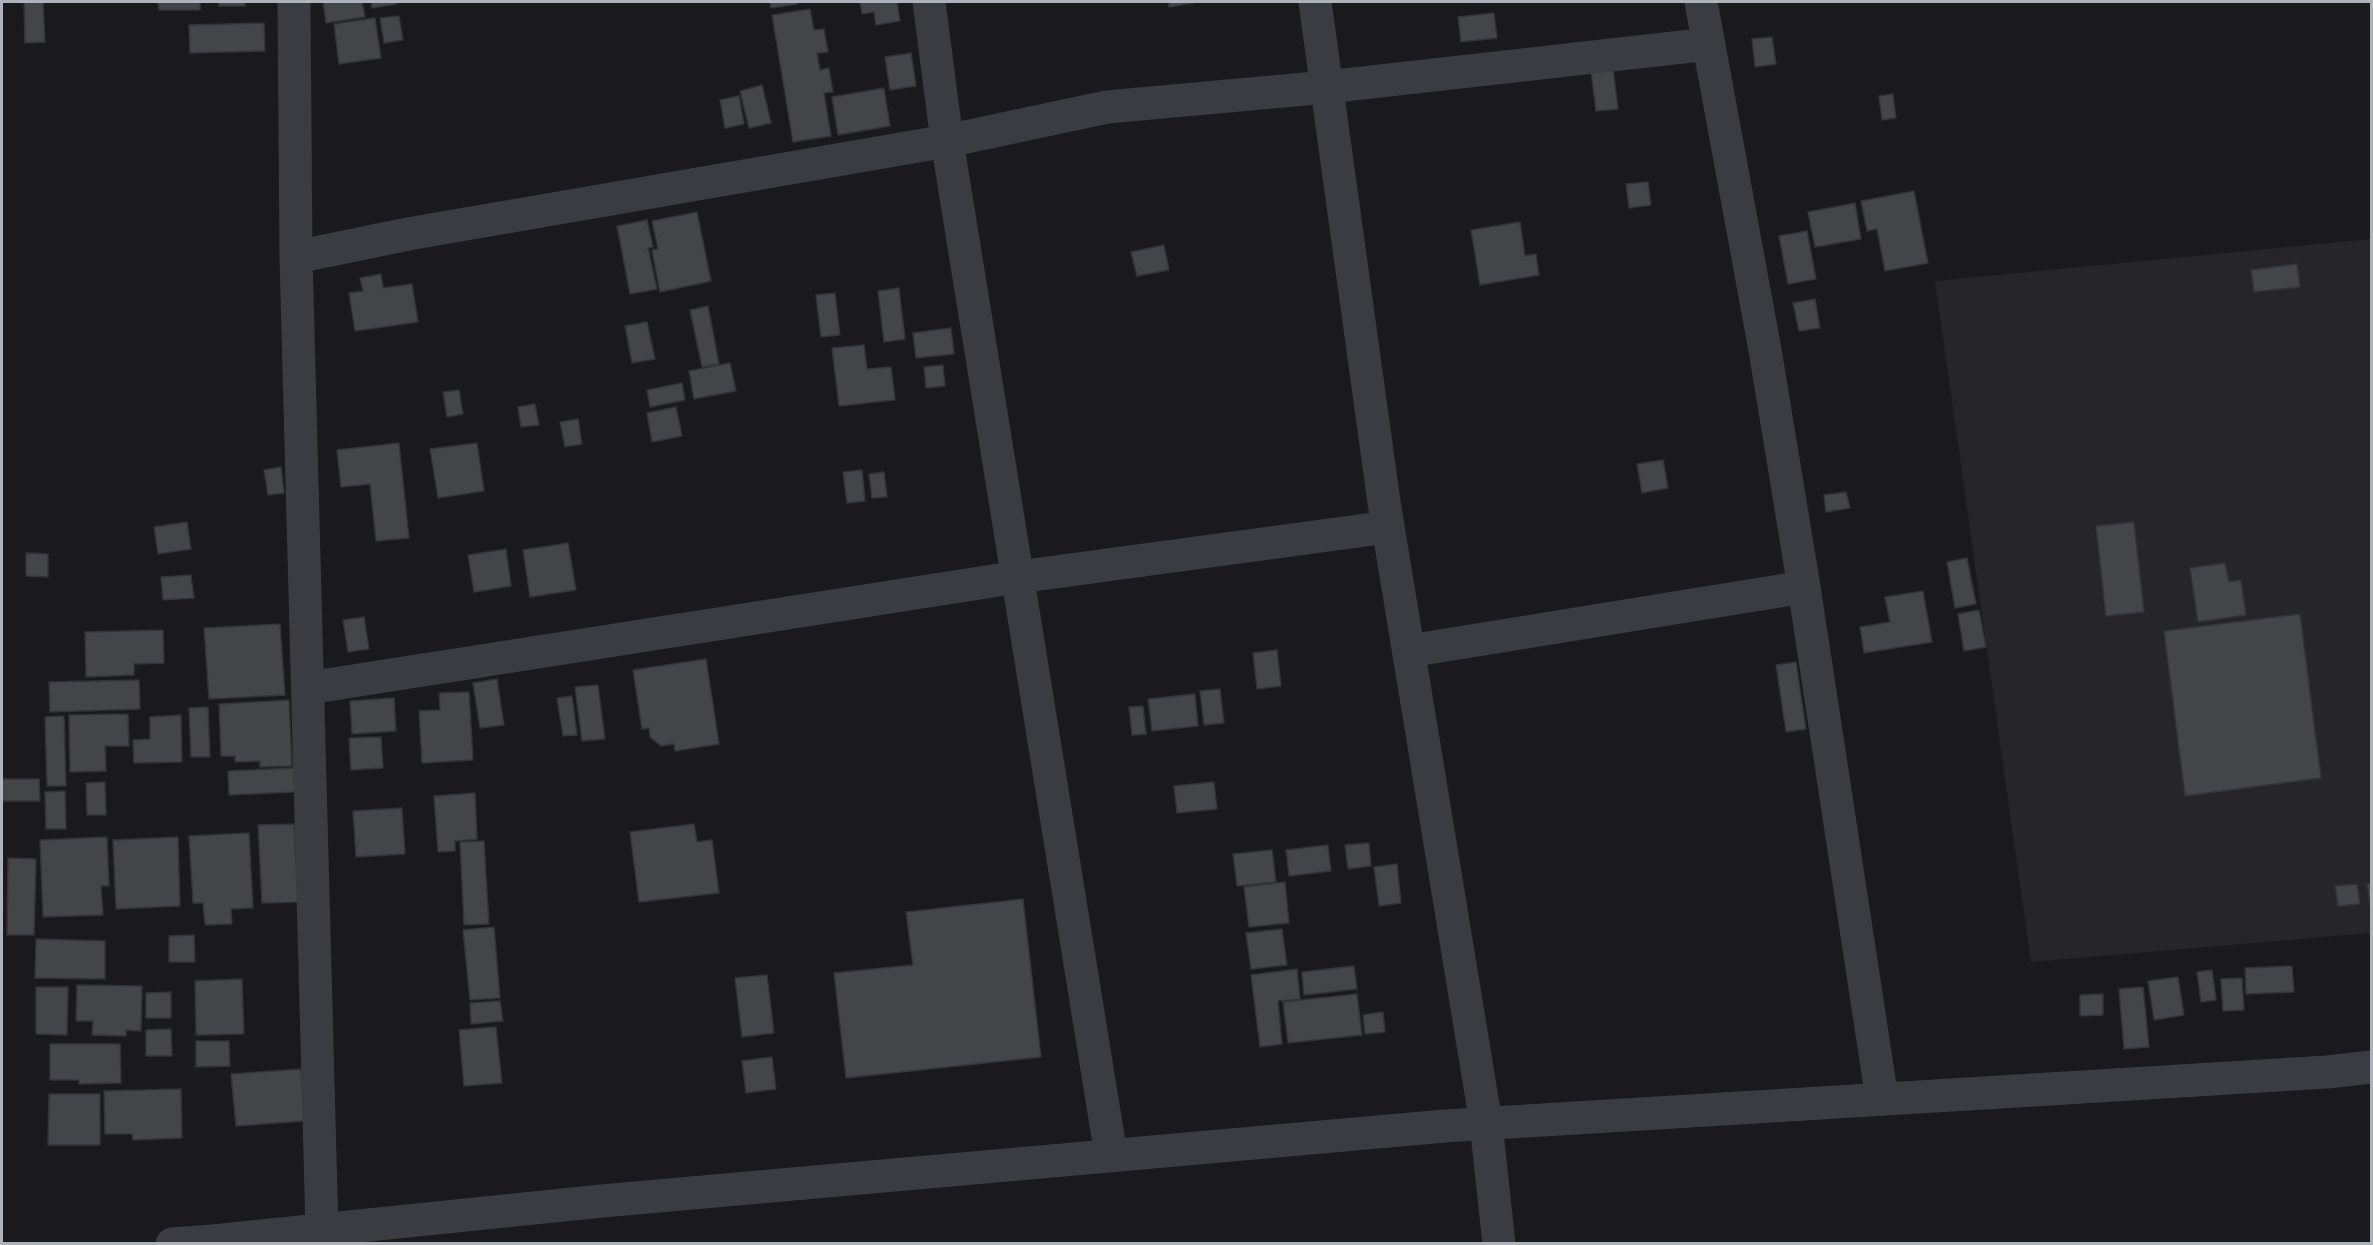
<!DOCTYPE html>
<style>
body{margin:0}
#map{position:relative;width:2373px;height:1245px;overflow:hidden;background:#1a1a1c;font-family:Commissioner,sans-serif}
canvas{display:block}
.frame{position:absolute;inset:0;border:3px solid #adb2bb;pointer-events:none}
</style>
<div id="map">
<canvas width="2373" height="1245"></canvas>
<div class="frame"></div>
</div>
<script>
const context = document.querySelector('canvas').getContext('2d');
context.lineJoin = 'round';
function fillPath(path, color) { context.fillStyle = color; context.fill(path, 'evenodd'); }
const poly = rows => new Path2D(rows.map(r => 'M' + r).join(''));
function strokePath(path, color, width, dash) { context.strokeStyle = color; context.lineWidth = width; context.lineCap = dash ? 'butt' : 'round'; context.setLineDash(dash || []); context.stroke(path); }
fillPath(poly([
 [2371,239,2371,933,2031,962,1935,281]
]), '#262629');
const building = poly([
 [24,2,43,2,45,42,25,43,24,2],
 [158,2,200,2,200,10,159,10,158,2],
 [218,2,245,2,245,6,219,6,218,2],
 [323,2,362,2,365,17,326,23,323,2],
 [371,2,396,2,397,4,372,8,371,2],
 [770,2,798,2,798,4,771,8,770,2],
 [860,2,897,2,900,21,876,25,874,12,862,14,860,2],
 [1169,2,1194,2,1194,3,1169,7,1169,2],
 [810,9,814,30,824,29,828,52,817,53,820,70,829,68,833,92,824,93,831,136,793,142,772,15,810,9],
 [1494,13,1497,38,1461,42,1458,17,1494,13],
 [399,16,403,40,384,43,380,18,399,16],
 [375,18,381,58,339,64,334,24,375,18],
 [264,23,265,51,190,53,189,25,264,23],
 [1772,37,1776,64,1755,67,1752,39,1772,37],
 [911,53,916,86,890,90,885,57,911,53],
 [1613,68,1618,109,1596,111,1591,71,1613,68],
 [762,85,771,123,749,128,740,91,762,85],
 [884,88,890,126,838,135,832,97,884,88],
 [1893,94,1896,118,1882,120,1879,96,1893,94],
 [739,96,744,124,725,128,720,100,739,96],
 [1648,182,1651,205,1629,208,1626,184,1648,182],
 [1914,191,1928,263,1885,271,1877,229,1867,231,1861,201,1914,191],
 [1855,203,1861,239,1815,247,1808,212,1855,203],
 [697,212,711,281,660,292,652,250,658,249,652,221,697,212],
 [647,220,653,247,648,248,657,289,630,294,617,226,647,220],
 [1520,222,1525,256,1536,254,1539,275,1480,285,1471,230,1520,222],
 [1807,231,1816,279,1788,284,1779,236,1807,231],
 [1164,245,1169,270,1137,276,1131,252,1164,245],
 [2297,264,2300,287,2254,292,2251,270,2297,264],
 [381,274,383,288,412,284,418,322,355,331,349,293,363,291,360,278,381,274],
 [899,288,905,339,884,342,878,291,899,288],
 [835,293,840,335,821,337,816,295,835,293],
 [1815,299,1820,328,1799,331,1793,303,1815,299],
 [708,306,719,364,702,367,690,310,708,306],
 [647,322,655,359,632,363,625,326,647,322],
 [951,328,954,354,916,358,913,333,951,328],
 [864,345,867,369,891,367,895,400,839,406,832,348,864,345],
 [730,363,736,391,694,399,689,371,730,363],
 [943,365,945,386,926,388,924,367,943,365],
 [682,383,685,400,650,407,647,390,682,383],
 [459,390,463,414,447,417,443,392,459,390],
 [535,404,539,425,521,427,518,407,535,404],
 [676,407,682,436,652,442,647,413,676,407],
 [578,419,582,444,565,447,560,422,578,419],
 [399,443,409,538,376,541,370,484,341,487,337,450,399,443],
 [477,443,484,491,438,498,430,449,477,443],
 [1663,460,1668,488,1642,493,1637,464,1663,460],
 [281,467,284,493,268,495,264,470,281,467],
 [862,470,865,501,847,503,843,472,862,470],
 [884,472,887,497,872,498,869,474,884,472],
 [1846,492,1850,508,1826,512,1824,495,1846,492],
 [187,522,191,549,158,554,154,527,187,522],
 [2134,522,2144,612,2106,616,2096,526,2134,522],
 [568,543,576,590,530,597,523,550,568,543],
 [506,549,511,586,474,592,468,555,506,549],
 [26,553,48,554,48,577,26,576,26,553],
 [1967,558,1976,604,1955,608,1947,562,1967,558],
 [2225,563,2229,582,2241,580,2246,615,2198,622,2190,568,2225,563],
 [191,575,194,598,163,600,161,577,191,575],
 [1923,591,1932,642,1864,653,1860,627,1890,622,1885,597,1923,591],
 [1979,610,1986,647,1964,651,1958,614,1979,610],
 [2300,614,2321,778,2185,796,2164,631,2300,614],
 [364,617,369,649,348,652,343,620,364,617],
 [280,624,285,695,209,699,204,628,280,624],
 [163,630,164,663,134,664,134,675,86,677,85,632,163,630],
 [1277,650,1281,686,1257,689,1253,653,1277,650],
 [706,659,719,744,675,751,674,744,661,746,650,737,649,728,642,729,633,670,706,659],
 [1796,662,1806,729,1786,732,1776,665,1796,662],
 [497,679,504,725,480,728,473,683,497,679],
 [139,680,140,709,50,712,49,682,139,680],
 [598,685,605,739,582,741,575,687,598,685],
 [1220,689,1224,723,1204,725,1200,691,1220,689],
 [469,692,473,760,422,763,419,711,440,710,439,693,469,692],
 [1195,694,1198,726,1152,731,1148,699,1195,694],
 [572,696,577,735,563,736,557,698,572,696],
 [394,698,396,731,352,734,350,701,394,698],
 [289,700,292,766,260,767,260,761,235,762,235,756,221,756,219,704,289,700],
 [1143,706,1146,734,1132,735,1129,707,1143,706],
 [208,707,210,757,191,757,189,708,208,707],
 [128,714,129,746,105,746,106,771,70,772,69,715,128,714],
 [181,715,182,762,134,763,133,740,150,739,150,717,181,715],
 [64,716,66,786,47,786,45,717,64,716],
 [381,737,383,768,351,770,349,738,381,737],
 [294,768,295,792,229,795,228,771,294,768],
 [2,779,39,779,40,801,2,801,2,779],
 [105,782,106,815,87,815,86,783,105,782],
 [1214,782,1217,809,1177,813,1174,786,1214,782],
 [65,791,66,829,46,829,45,792,65,791],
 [475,793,477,839,455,841,455,851,438,852,434,796,475,793],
 [402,808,405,854,356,857,353,811,402,808],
 [294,824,298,902,262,903,258,825,294,824],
 [694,824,697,842,712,840,719,893,639,902,630,832,694,824],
 [249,833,253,908,231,909,232,924,205,925,203,903,193,903,189,836,249,833],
 [107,837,109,886,101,886,103,915,43,917,40,840,107,837],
 [178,837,180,906,116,909,113,840,178,837],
 [484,841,489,924,464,925,460,842,484,841],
 [1369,843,1371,866,1348,869,1345,845,1369,843],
 [1328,845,1331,871,1289,876,1286,850,1328,845],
 [1272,850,1276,882,1237,886,1233,854,1272,850],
 [8,858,36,859,34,935,7,935,8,858],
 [1397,864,1401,903,1379,906,1374,867,1397,864],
 [1285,882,1289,923,1249,927,1244,887,1285,882],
 [2372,883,2372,905,2370,905,2367,884,2372,883],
 [2357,884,2360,904,2338,906,2335,886,2357,884],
 [1023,899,1041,1057,846,1078,834,973,913,965,906,912,1023,899],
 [494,927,500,998,470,1000,463,930,494,927],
 [1282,929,1287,965,1251,969,1246,933,1282,929],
 [194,935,195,962,169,962,169,936,194,935],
 [36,939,105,941,105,979,35,978,36,939],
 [1354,966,1357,989,1304,995,1302,972,1354,966],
 [2292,966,2294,992,2246,994,2245,968,2292,966],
 [1297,969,1300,999,1278,1001,1282,1044,1260,1047,1251,975,1297,969],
 [2212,970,2216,1000,2201,1002,2197,972,2212,970],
 [767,975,774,1033,742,1037,735,978,767,975],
 [2178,977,2184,1015,2154,1020,2148,981,2178,977],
 [2242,978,2244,1010,2223,1011,2221,979,2242,978],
 [242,979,244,1034,196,1035,195,981,242,979],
 [77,985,142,986,141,1031,126,1030,126,1036,92,1035,93,1021,76,1021,77,985],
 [36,987,68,987,67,1035,36,1034,36,987],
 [2143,987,2149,1047,2124,1049,2119,989,2143,987],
 [171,992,171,1018,146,1018,146,993,171,992],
 [1357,994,1362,1035,1288,1043,1283,1002,1357,994],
 [2103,994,2103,1015,2080,1016,2080,995,2103,994],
 [500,1001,503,1021,471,1024,470,1003,500,1001],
 [1383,1012,1385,1032,1365,1034,1363,1015,1383,1012],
 [496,1027,502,1083,464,1086,459,1030,496,1027],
 [171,1029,172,1056,146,1056,146,1030,171,1029],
 [196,1041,229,1041,230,1066,196,1067,196,1041],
 [50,1044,120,1044,121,1083,79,1084,79,1080,50,1080,50,1044],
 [772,1057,776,1089,746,1093,742,1061,772,1057],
 [301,1069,305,1121,236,1126,231,1074,301,1069],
 [181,1089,182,1138,133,1140,132,1134,105,1134,104,1091,181,1089],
 [49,1094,100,1094,100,1145,48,1145,49,1094]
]);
fillPath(building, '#444549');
strokePath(building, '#343438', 1.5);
strokePath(poly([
 [294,2,296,257,322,1230],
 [929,2,947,141,1111,1155],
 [1315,2,1384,502,1486,1123,1499,1244],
 [1701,2,1765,350,1804,587,1882,1099],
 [296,257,408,234,947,141,1107,107,1327,87,1709,44],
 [1409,651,1804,587],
 [308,688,1018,577,1388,527],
 [172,1244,213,1241,602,1201,1445,1126,2327,1072,2372,1067]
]), '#3b3c41', 33);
</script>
